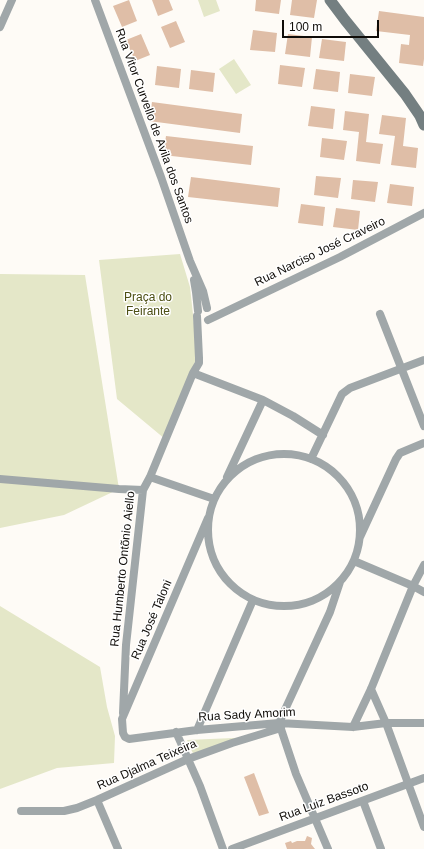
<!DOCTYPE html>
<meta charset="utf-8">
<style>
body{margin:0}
#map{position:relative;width:424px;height:849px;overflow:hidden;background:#fefbf6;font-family:Arial,sans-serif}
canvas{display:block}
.scale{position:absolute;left:282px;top:20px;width:97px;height:18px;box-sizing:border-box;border:2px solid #0f0c08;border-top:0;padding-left:5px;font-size:12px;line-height:14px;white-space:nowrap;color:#0f0c08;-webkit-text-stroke:3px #fff;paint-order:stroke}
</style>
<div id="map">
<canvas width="424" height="849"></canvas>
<div class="scale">100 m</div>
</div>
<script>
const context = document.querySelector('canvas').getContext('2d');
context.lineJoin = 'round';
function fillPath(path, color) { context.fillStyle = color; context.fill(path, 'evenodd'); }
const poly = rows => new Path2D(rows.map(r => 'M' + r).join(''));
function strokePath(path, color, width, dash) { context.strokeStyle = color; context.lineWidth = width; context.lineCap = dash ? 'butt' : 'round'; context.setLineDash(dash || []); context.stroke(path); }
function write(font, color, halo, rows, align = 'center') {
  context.font = font + ' Arial,sans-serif'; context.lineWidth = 3; context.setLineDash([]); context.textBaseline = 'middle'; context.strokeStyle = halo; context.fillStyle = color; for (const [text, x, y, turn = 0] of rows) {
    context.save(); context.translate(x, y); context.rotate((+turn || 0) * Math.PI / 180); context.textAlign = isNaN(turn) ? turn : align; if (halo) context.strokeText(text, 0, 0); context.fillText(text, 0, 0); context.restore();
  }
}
fillPath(poly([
 [198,0,216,0,220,11,204,17],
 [234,59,251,85,236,94,219,69],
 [180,254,190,287,195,333,195,362,165,439,117,399,99,260],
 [0,274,85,275,119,489,64,515,0,528],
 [0,606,100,667,107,707,115,736,114,763,57,768,0,789],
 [256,737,195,758,187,740]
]), '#e4e7c8');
fillPath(poly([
 [129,0,137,21,122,27,113,6],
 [152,0,169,0,173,10,158,16],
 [256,0,281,0,279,14,255,11],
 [292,0,317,0,314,18,290,15],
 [379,11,424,17,424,59,423,66,399,63,401,44,409,45,410,35,376,31],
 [176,21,185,42,170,48,161,27],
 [253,30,277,33,275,52,250,50],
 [141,34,150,55,135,61,126,40],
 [288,34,312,37,310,57,285,54],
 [322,39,346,42,344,61,319,58],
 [280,65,305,68,302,87,278,84],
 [157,66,181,69,179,88,155,85],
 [316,69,340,72,338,92,313,89],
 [191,70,215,73,213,92,189,89],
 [350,74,375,77,372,96,348,93],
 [152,102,242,114,240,133,149,121],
 [311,106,335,109,333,129,308,126],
 [345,111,369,114,366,142,383,144,380,164,356,161,359,132,343,130],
 [382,115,406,118,403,146,418,148,416,168,391,165,395,136,379,134],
 [166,136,253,146,251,165,163,155],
 [322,138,347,141,344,160,320,157],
 [316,176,341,178,338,198,314,195],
 [191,177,280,188,278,207,188,197],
 [353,180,378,182,375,202,351,199],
 [390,184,414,187,412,206,387,203],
 [301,204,325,207,323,226,298,223],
 [336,208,360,211,358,230,333,227],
 [254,773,269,813,259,816,244,777],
 [307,836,312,838,311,844,315,849,287,849,285,843,291,841,292,843,297,841,305,841]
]), '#dfbea7');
strokePath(poly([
 [95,0,161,177,190,261,203,291,207,308],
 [0,27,12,0],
 [194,280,196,292,198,311],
 [380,314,424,426],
 [208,320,340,257,424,213],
 [193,373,263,400,293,416,323,435],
 '208 530a76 76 0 1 1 152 0a76 76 0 1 1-152 0Z',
 [311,459,342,394,350,388,424,360],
 [150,477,214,499],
 [227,477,263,400],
 [0,479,119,489,143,490],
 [208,518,122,719,123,733,125,737,129,739,197,730,279,723,353,727,386,723,424,723],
 [360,537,396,459,400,453,424,443],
 [354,561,413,586,424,592],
 [371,689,386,723,424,827],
 [123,713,126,645,143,490,150,477,193,373,199,363,199,358,197,316],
 [353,727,371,689,413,586,424,565],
 [197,730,253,600],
 [176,732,200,786,223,849],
 [97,800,118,849],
 [363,801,381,849],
 [21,811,64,811,77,808,97,800,188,759,232,743,281,728],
 [232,849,424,778],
 [328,849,296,774,279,723,283,714,330,612,340,582]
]), '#a0a7a9', 8);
strokePath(poly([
 [330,0,345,20,405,94,420,116,424,125]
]), '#747f81', 11);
write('12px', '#0f0c08', '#fff', [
 ["Rua Vitor Curvello de Avila dos Santos",154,126,70],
 ["Rua Narciso José Craveiro",320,252,-26],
 ["Rua Humberto Ontõnio Aiello",123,569,-84],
 ["Rua José Taloni",152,620,-67],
 ["Rua Sady Amorim",247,715,-3],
 ["Rua Djalma Teixeira",147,765,-24],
 ["Rua Luiz Bassoto",324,802,-20]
]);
write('12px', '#4c4f14', '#fff', [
 ["Praça do",148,298],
 ["Feirante",148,312]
]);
</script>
